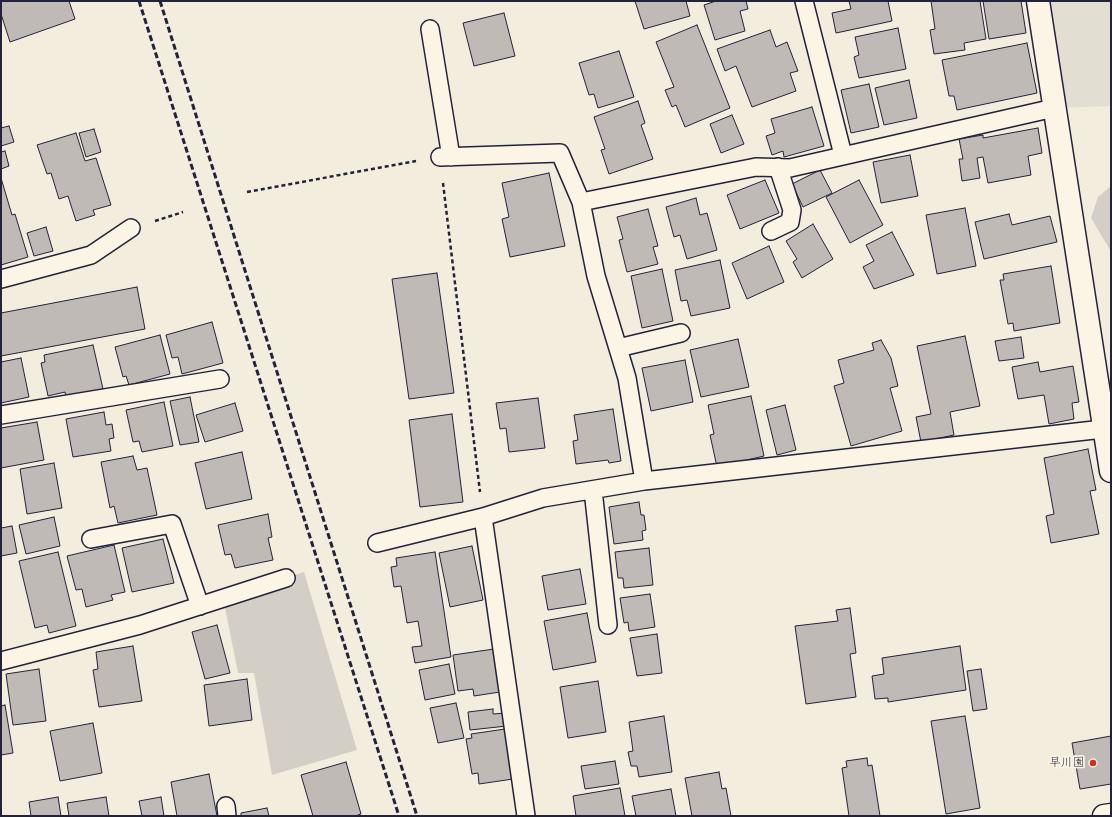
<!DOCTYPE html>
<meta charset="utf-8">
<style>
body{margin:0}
#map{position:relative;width:1112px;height:817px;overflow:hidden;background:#f3edde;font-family:Pangolin,sans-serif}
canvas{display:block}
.frame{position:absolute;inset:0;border:2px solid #22223b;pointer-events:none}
</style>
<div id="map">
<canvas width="1112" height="817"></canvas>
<div class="frame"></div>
</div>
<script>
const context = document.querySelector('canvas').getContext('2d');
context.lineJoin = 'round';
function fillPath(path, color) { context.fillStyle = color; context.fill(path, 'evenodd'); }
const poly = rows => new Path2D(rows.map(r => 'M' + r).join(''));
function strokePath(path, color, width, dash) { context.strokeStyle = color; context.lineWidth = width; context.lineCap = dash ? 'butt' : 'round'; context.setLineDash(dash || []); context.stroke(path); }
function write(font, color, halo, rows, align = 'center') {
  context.font = font + ' Pangolin,"Klee One",sans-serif'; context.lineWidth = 3.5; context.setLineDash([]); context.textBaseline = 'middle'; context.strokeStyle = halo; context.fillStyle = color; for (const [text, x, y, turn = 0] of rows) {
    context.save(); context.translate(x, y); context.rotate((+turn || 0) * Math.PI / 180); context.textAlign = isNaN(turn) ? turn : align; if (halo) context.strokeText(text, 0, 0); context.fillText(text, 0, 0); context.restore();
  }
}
fillPath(poly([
 [1038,1,1111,1,1111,106,1054,108]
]), '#e3ded2');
fillPath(poly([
 [1111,186,1111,250,1110,250,1091,218,1098,197],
 [304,572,357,750,272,775,254,673,238,673,223,598]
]), '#d4cfc6');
const building = poly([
 [1,1,69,1,75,19,10,42,1,14,1,1],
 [635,1,686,1,690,16,644,29,635,1],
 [716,1,746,1,748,9,740,11,745,31,715,40,704,5,716,1],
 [849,1,888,1,892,21,836,33,832,13,851,9,849,1],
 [931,1,980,1,986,39,964,43,965,50,934,54,930,30,935,29,931,1],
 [983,1,1021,1,1026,33,989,39,983,1],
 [504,13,515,56,474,66,463,23,504,13],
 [697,25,730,108,685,127,676,105,672,107,665,90,674,87,656,42,697,25],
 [898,28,906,69,859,78,854,57,859,55,855,37,898,28],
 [770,30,776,47,787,42,798,71,790,73,796,91,752,107,736,66,725,71,717,49,770,30],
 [1027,43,1037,93,957,110,954,96,949,96,942,60,1027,43],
 [619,51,634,97,598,108,594,94,589,95,579,63,619,51],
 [909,80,917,118,884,125,875,88,909,80],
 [869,84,879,127,851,133,841,90,869,84],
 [638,101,645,123,641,125,653,159,609,174,601,150,605,149,594,117,638,101],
 [812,107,824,146,784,157,783,151,772,155,766,136,775,133,771,119,812,107],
 [732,115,744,144,721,153,710,124,732,115],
 [9,126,14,142,1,146,1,128,9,126],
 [1038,128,1042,153,1028,156,1031,175,988,183,983,157,977,158,980,178,962,181,959,159,963,159,959,139,983,135,983,138,1038,128],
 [94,129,101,152,86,157,79,133,94,129],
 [76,133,85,161,96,158,111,205,93,210,95,215,76,221,68,196,59,199,51,173,47,174,37,145,76,133],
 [5,151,9,166,1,169,1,152,5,151],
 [910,155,918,196,881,203,873,162,910,155],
 [820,170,832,193,803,207,792,184,820,170],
 [549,173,565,246,510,257,502,219,509,217,502,183,549,173],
 [1,178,12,215,15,214,28,257,1,265,1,178],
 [765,180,779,213,740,229,727,195,765,180],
 [859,180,883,225,850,243,826,197,859,180],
 [696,198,700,215,707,213,717,250,687,259,680,235,674,237,666,207,696,198],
 [965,208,976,266,937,274,926,215,965,208],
 [648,209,658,246,653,247,658,264,627,272,619,240,623,239,617,217,648,209],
 [1009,214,1012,225,1050,216,1057,242,984,259,975,222,1009,214],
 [813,224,833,259,802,278,793,262,797,259,786,241,813,224],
 [46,227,53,251,34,256,27,233,46,227],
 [892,232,914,275,874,289,863,267,874,261,866,245,892,232],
 [769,246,784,282,747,299,732,263,769,246],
 [720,260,730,308,691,316,687,300,681,301,675,270,720,260],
 [1051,266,1060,323,1014,331,1013,323,1008,324,1000,280,1004,280,1003,274,1051,266],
 [662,269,673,321,642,328,631,276,662,269],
 [437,273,454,393,409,399,392,279,437,273],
 [137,287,145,329,1,356,1,313,137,287],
 [212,322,223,363,182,374,178,357,172,358,166,335,212,322],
 [160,335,170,374,129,385,126,376,123,377,115,347,160,335],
 [965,336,980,406,950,412,954,435,921,442,916,417,931,414,917,346,965,336],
 [1021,337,1024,358,999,361,995,341,1021,337],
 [738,339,749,387,701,397,690,350,738,339],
 [881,340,891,358,898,386,890,388,902,431,851,446,834,386,844,383,838,360,874,350,872,343,881,340],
 [93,345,103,389,66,397,65,392,48,396,41,363,45,362,44,355,93,345],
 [21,358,29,397,1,403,1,362,21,358],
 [685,360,693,402,651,411,642,368,685,360],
 [1038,362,1040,372,1073,366,1079,402,1072,403,1074,419,1049,424,1044,395,1018,399,1012,367,1038,362],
 [751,396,764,456,717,467,710,435,714,434,708,405,751,396],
 [190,397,199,442,180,445,170,401,190,397],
 [538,398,545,448,509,452,506,428,500,429,496,403,538,398],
 [164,402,173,446,142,452,139,441,133,442,126,410,164,402],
 [235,403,243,431,205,442,196,415,235,403],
 [785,405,796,450,777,455,766,410,785,405],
 [613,409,621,461,609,463,608,460,576,464,573,441,578,440,574,415,613,409],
 [104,412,106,425,112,424,114,438,109,439,111,451,73,457,66,419,104,412],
 [452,414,463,502,420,507,409,420,452,414],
 [37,422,44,460,1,468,1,428,37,422],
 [1088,449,1096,490,1090,491,1099,534,1051,543,1046,516,1054,514,1044,458,1088,449],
 [242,452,252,499,206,509,195,463,242,452],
 [133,456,137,470,147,468,157,515,118,523,114,506,110,508,101,462,133,456],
 [54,463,62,508,27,514,20,469,54,463],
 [639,502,641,515,644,515,646,530,642,531,643,540,614,544,609,507,639,502],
 [268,514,272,537,268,538,273,560,235,568,231,554,225,555,218,525,268,514],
 [54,517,60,546,26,554,19,525,54,517],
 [12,526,17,553,1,556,1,528,12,526],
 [163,539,174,583,132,592,122,548,163,539],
 [114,545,125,592,111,595,113,600,86,607,82,589,76,590,67,556,114,545],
 [472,546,483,600,450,607,439,553,472,546],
 [649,548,653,585,624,588,623,578,618,578,615,552,649,548],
 [58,552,76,626,49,633,47,625,35,628,19,561,58,552],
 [435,552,451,657,415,663,412,647,422,646,418,621,407,623,401,586,394,587,391,567,397,566,396,558,435,552],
 [580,569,586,604,548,610,542,576,580,569],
 [650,594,655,627,629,631,628,622,624,623,620,598,650,594],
 [850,608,856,653,850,654,856,697,806,704,795,626,838,621,836,610,850,608],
 [587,613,596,662,553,670,544,621,587,613],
 [217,625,230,673,205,679,192,632,217,625],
 [657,634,662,673,637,676,630,638,657,634],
 [133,646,142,701,99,707,93,670,98,669,96,652,133,646],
 [960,646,966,690,888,702,888,698,875,699,872,676,884,674,882,658,960,646],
 [494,649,500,692,474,696,473,689,458,691,453,655,494,649],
 [449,664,455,694,425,700,419,670,449,664],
 [39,669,46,721,13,725,6,674,39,669],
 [981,669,987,709,973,711,967,671,981,669],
 [247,679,252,720,209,726,204,685,247,679],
 [598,681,606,732,568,738,560,687,598,681],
 [456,703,464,738,438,743,430,708,456,703],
 [5,705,13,753,1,755,1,706,5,705],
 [493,709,493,714,505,713,507,726,470,730,468,712,493,709],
 [664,716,672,772,639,777,637,766,631,766,628,752,633,751,629,722,664,716],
 [965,716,980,808,946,814,931,721,965,716],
 [93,723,102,773,60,781,50,731,93,723],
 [505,729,513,779,479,784,478,773,472,774,466,739,472,738,471,734,505,729],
 [1111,736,1111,784,1080,789,1072,743,1111,736],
 [867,758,868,766,872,765,880,816,849,816,842,768,847,767,846,761,867,758],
 [615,761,619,784,585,789,581,766,615,761],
 [346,762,361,814,355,816,313,816,301,775,346,762],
 [719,772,722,789,726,788,731,816,692,816,685,778,719,772],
 [209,774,217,816,177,816,171,782,209,774],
 [620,788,625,816,576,816,573,796,620,788],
 [671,789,676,816,636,816,632,796,671,789],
 [58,797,61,816,31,816,29,802,58,797],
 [106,797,109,816,69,816,67,803,106,797],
 [161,797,164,816,142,816,139,801,161,797],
 [267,808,269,816,241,816,241,813,267,808]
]);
fillPath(building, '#bfbab6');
strokePath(building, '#22223b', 1);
const service = poly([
 [804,1,843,155],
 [430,29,451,157],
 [440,157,560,153,581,202,596,276,627,378,644,481,1103,429],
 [581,202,756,167,790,168,1054,108],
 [771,231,790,222,792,210,778,167],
 [1,279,91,255,131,228],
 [618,348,681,333],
 [1,415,220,379],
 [593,490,608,625],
 [483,517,526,816],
 [91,539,172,524,200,606],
 [377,543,483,517,543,498,644,481],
 [1,661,140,625,286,578],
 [226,806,227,816]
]);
const minor = poly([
 [1038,1,1111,471]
]);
const secondary = poly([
 [1104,816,1111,815]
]);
strokePath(service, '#22223b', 20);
strokePath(minor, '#22223b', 25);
strokePath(secondary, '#22223b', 25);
strokePath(poly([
 [443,183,480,492],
 [247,192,416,161],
 [155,221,183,212]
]), '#22223b', 2.5, [4, 3]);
strokePath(service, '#fcf5e5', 17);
strokePath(minor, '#fcf5e5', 22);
strokePath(secondary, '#fcf5e5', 22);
strokePath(poly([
 [139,1,399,816],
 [160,1,417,816]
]), '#22223b', 3, [6, 3]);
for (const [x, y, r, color] of [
 [1093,763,4,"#c8321e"]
]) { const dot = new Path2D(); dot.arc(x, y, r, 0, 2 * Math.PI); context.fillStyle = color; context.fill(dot); strokePath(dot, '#fcf5e5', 1.5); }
write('12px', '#22223b', '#fcf5e5', [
 ["早川園",1085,763]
], 'right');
</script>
